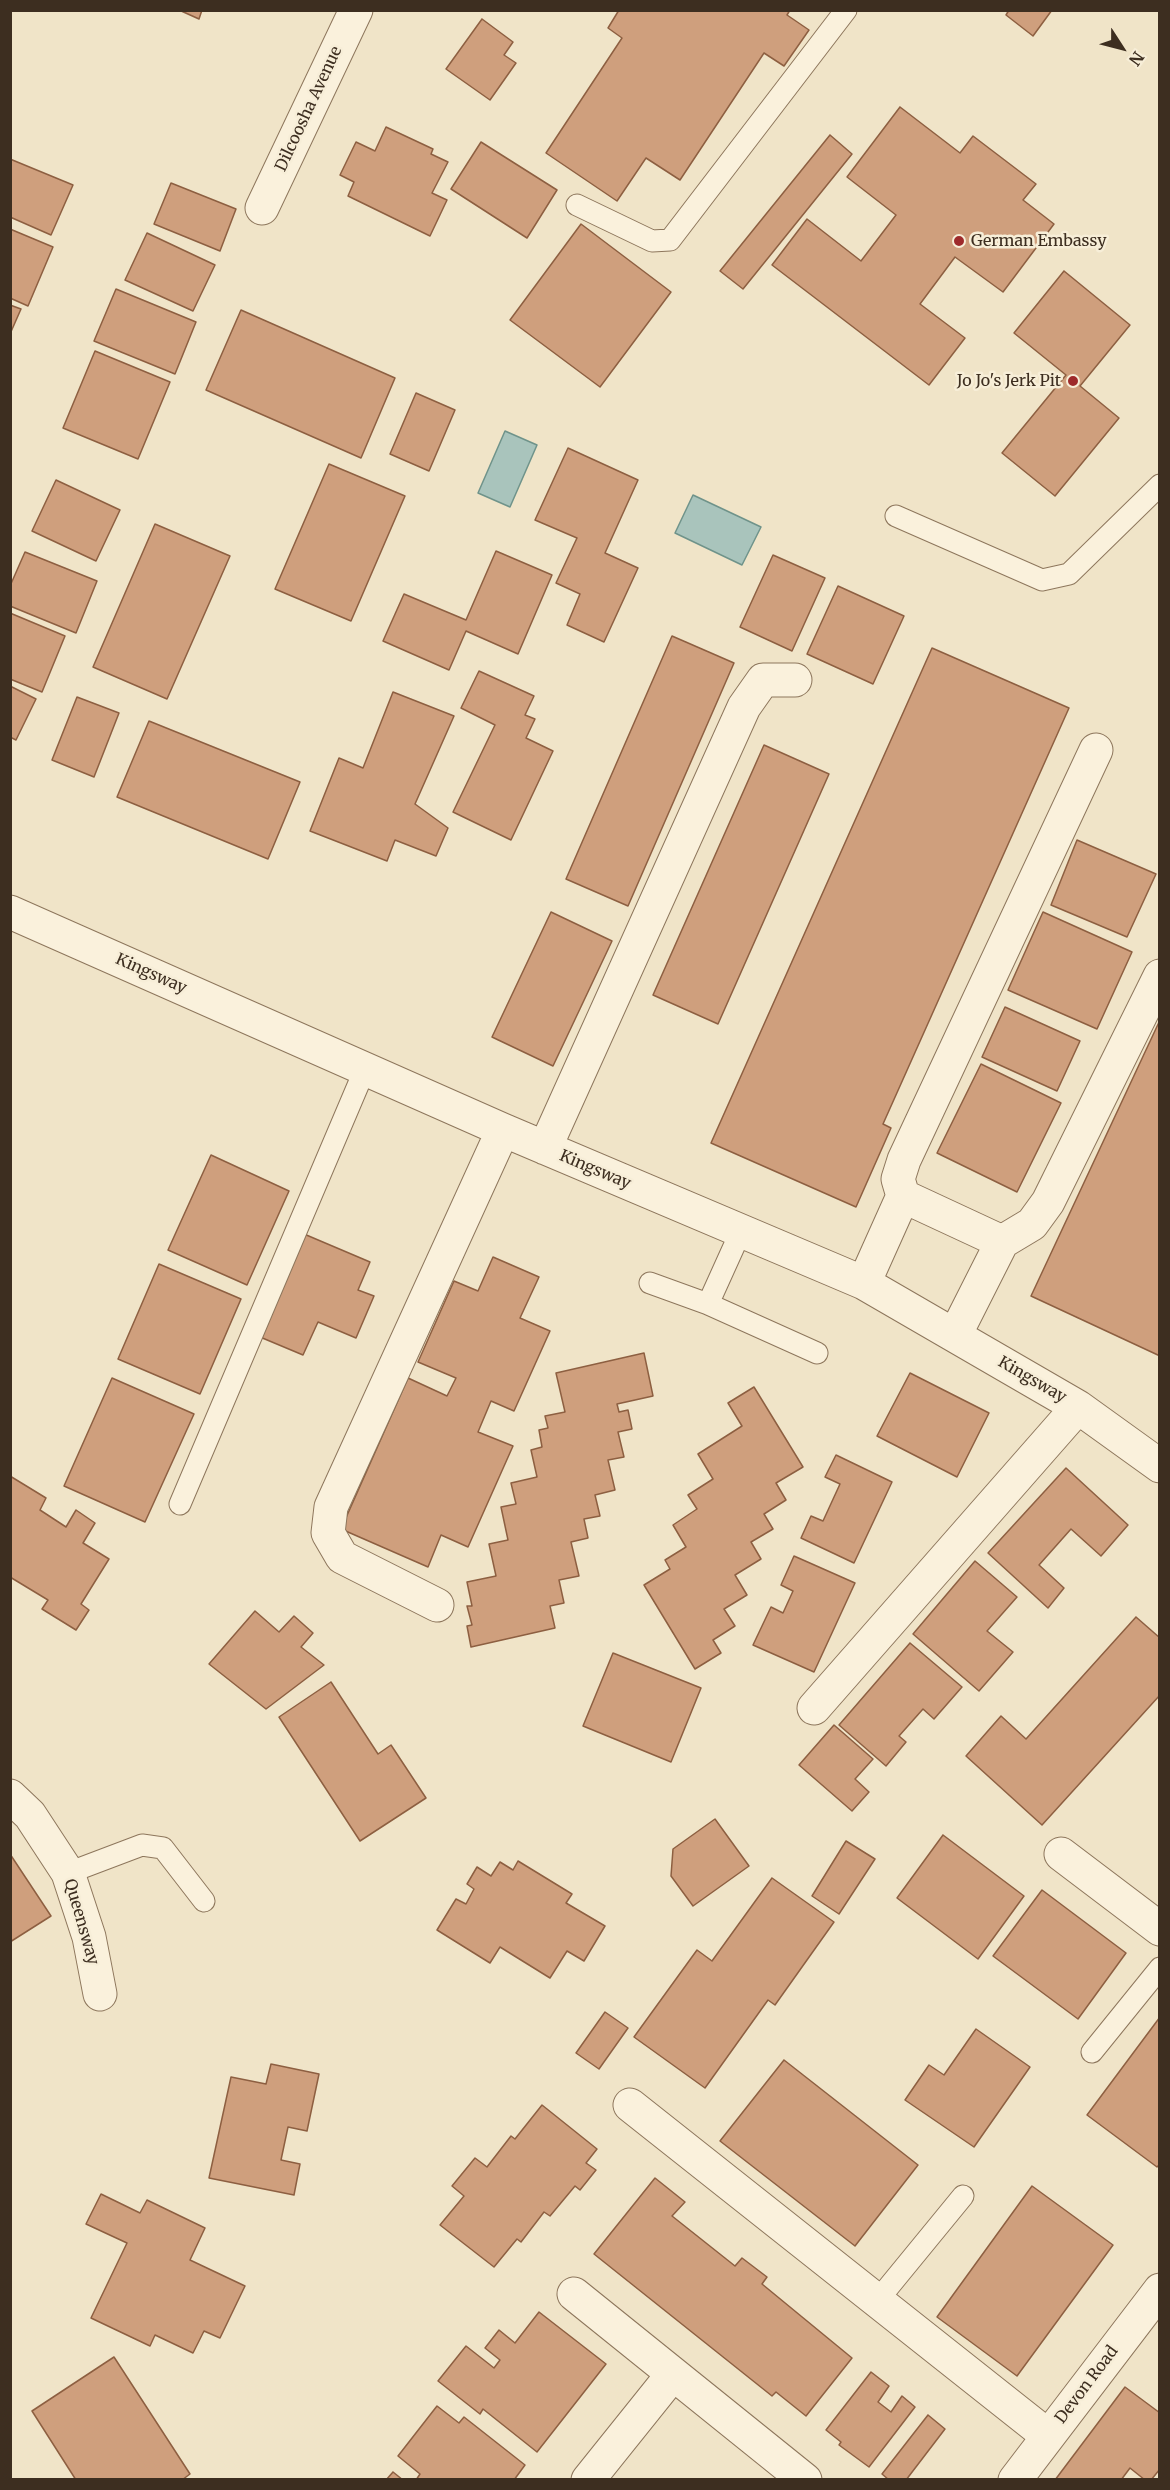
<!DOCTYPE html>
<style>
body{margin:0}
#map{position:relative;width:1170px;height:2490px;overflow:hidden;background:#f0e4c8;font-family:Merriweather,serif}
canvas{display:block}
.frame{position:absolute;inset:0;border:12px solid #3d2e20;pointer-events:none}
.north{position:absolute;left:1092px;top:18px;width:60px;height:60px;-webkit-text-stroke:4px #f7eed8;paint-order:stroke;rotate:126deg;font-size:16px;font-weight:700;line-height:24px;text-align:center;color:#3d2e20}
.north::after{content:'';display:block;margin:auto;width:21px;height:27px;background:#3d2e20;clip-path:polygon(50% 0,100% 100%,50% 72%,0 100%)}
</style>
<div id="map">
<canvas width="1170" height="2490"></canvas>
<div class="frame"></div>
<div class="north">N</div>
</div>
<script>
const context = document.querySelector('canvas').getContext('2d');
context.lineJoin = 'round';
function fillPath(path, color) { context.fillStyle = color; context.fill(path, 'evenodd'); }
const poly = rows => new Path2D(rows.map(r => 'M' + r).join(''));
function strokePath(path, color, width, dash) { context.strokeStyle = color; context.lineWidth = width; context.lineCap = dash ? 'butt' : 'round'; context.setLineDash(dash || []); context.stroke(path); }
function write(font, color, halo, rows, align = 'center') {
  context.font = font + ' Merriweather,serif'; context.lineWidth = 5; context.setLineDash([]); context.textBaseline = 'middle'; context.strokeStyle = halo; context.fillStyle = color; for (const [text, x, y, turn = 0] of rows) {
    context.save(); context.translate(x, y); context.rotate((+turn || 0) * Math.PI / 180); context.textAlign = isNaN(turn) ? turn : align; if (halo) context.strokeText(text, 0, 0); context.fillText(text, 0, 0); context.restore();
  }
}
const water = poly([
 [505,431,537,445,510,507,478,493,505,431],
 [693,495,761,527,742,565,675,533,693,495]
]);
fillPath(water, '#a9c4bc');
strokePath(water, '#6f938a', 1.5);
const building = poly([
 [179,10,202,10,199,19,179,10],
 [619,10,790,10,787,15,809,30,784,66,764,53,680,180,646,158,617,201,546,153,622,38,608,28,619,10],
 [1009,10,1052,10,1033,36,1006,15,1009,10],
 [482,19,513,42,504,55,516,63,490,100,446,69,482,19],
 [900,107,960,153,973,136,1036,184,1023,200,1054,224,1003,292,955,257,920,304,965,338,929,385,772,265,807,219,861,261,896,215,847,177,900,107],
 [386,127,433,149,431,154,448,162,432,193,447,200,430,236,348,196,354,182,340,175,356,142,375,151,386,127],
 [830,135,852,154,743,289,720,271,830,135],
 [481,142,557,190,527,238,451,189,481,142],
 [10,159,73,185,51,235,10,217,10,159],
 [171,183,236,209,220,251,154,224,171,183],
 [581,224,671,292,600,387,510,320,581,224],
 [10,229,53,247,28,306,10,298,10,229],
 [147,233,215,265,193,311,125,280,147,233],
 [1064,271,1130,325,1080,386,1119,418,1055,496,1002,453,1066,375,1014,333,1064,271],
 [116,289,196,322,175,374,94,341,116,289],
 [10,305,21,309,10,334,10,305],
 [241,310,395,378,361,458,206,390,241,310],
 [95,351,170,382,138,459,63,428,95,351],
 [416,393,455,410,429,471,390,454,416,393],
 [568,448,638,480,605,553,638,568,604,642,567,625,580,594,556,583,577,538,535,520,568,448],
 [329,464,405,496,351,621,275,589,329,464],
 [56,480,120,510,96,561,32,531,56,480],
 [155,524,230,556,167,699,93,667,155,524],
 [496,551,552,575,518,654,466,631,449,670,383,641,404,594,466,620,496,551],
 [25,552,97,581,76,633,10,606,10,586,25,552],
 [773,555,825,578,792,651,740,627,773,555],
 [838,586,904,616,873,684,807,654,838,586],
 [10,613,65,636,42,692,10,679,10,613],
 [672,636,734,663,628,906,566,879,672,636],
 [932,648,1069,708,883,1124,891,1128,856,1207,711,1143,932,648],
 [479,671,534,696,525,715,535,719,526,738,553,751,511,840,453,812,495,725,461,708,479,671],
 [10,686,36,699,16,740,10,737,10,686],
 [393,692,454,716,415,804,448,828,436,856,395,840,387,861,310,831,339,758,363,768,393,692],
 [77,697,119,713,94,777,52,760,77,697],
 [149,721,300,782,268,859,117,797,149,721],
 [764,745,829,774,718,1024,653,995,764,745],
 [1077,840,1156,874,1127,937,1051,905,1077,840],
 [551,912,612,941,553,1066,492,1037,551,912],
 [1043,912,1132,952,1097,1029,1008,990,1043,912],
 [1005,1007,1080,1041,1057,1091,982,1057,1005,1007],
 [1160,1020,1160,1356,1031,1296,1160,1020],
 [981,1064,1061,1103,1017,1192,937,1153,981,1064],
 [211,1155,289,1191,247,1285,168,1250,211,1155],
 [304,1234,370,1262,358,1290,374,1296,356,1338,318,1322,303,1355,260,1337,304,1234],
 [493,1257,539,1277,520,1318,550,1331,514,1411,491,1401,478,1432,513,1446,468,1547,441,1535,428,1567,341,1529,408,1378,447,1396,456,1378,418,1362,454,1281,478,1291,493,1257],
 [159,1264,241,1299,200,1394,118,1359,159,1264],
 [644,1353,653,1396,617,1404,619,1412,628,1410,632,1429,618,1432,624,1457,608,1460,615,1490,595,1495,600,1516,584,1519,588,1538,571,1542,579,1576,559,1580,564,1603,550,1606,555,1628,471,1647,467,1626,472,1625,467,1606,472,1606,467,1582,496,1576,489,1544,508,1540,501,1507,516,1504,511,1483,537,1477,531,1450,542,1447,539,1430,548,1428,545,1416,565,1412,556,1373,644,1353],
 [910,1373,989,1413,957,1477,877,1436,910,1373],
 [112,1378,194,1414,145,1522,64,1486,112,1378],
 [754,1387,803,1467,776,1483,786,1500,764,1514,773,1529,751,1542,761,1559,735,1575,747,1595,724,1609,735,1626,713,1640,721,1653,695,1669,644,1585,670,1569,665,1560,686,1547,673,1525,697,1509,688,1495,713,1479,698,1454,742,1426,728,1403,754,1387],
 [836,1455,892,1482,854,1563,801,1538,811,1516,823,1521,840,1484,825,1477,836,1455],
 [1066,1468,1128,1525,1101,1556,1071,1529,1039,1565,1064,1588,1048,1608,988,1553,1066,1468],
 [10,1476,46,1498,40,1510,66,1527,76,1510,95,1523,83,1543,109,1559,81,1604,89,1610,76,1630,42,1609,48,1600,10,1577,10,1476],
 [794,1556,855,1583,814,1672,753,1645,771,1607,783,1613,793,1591,781,1585,794,1556],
 [975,1561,1017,1597,987,1631,1013,1652,979,1691,913,1634,975,1561],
 [255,1611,279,1632,294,1616,313,1633,301,1647,324,1665,266,1709,209,1664,255,1611],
 [1136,1617,1160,1638,1160,1695,1042,1825,966,1756,1001,1716,1026,1739,1136,1617],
 [910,1643,962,1687,934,1719,923,1709,899,1736,906,1742,886,1766,839,1725,910,1643],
 [613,1653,701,1688,671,1762,583,1726,613,1653],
 [331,1682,378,1754,391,1745,426,1798,360,1841,279,1717,331,1682],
 [834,1725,873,1759,855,1779,869,1792,852,1811,799,1765,834,1725],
 [715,1819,749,1866,693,1906,671,1876,673,1849,715,1819],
 [943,1835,1024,1896,978,1959,897,1898,943,1835],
 [846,1841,875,1859,839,1914,812,1896,846,1841],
 [10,1854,51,1916,10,1942,10,1854],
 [518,1861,572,1894,566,1903,605,1926,584,1961,567,1951,550,1978,500,1947,490,1963,437,1930,456,1899,466,1904,474,1889,467,1884,477,1867,491,1876,500,1862,513,1870,518,1861],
 [772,1878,834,1922,775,2005,768,2000,705,2088,634,2037,697,1950,712,1961,772,1878],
 [1042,1890,1126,1953,1078,2019,993,1956,1042,1890],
 [605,2012,628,2028,599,2069,576,2053,605,2012],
 [1160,2017,1160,2164,1157,2167,1087,2115,1160,2017],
 [976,2029,1030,2067,974,2147,905,2100,929,2065,944,2075,976,2029],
 [784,2060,918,2165,855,2246,720,2141,784,2060],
 [271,2064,319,2074,307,2131,288,2127,281,2160,300,2164,294,2195,209,2178,231,2077,266,2084,271,2064],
 [542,2105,597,2149,586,2163,596,2170,580,2190,575,2186,550,2216,544,2212,521,2242,517,2239,494,2267,440,2225,464,2196,452,2186,475,2158,487,2167,511,2136,515,2139,542,2105],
 [655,2178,685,2202,672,2216,735,2266,742,2258,767,2277,762,2284,852,2358,806,2416,776,2392,772,2396,594,2254,655,2178],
 [1032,2186,1113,2245,1017,2376,937,2317,1032,2186],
 [101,2194,140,2213,147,2200,205,2228,190,2260,245,2286,220,2338,204,2331,193,2353,155,2335,150,2346,91,2318,127,2243,86,2224,101,2194],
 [539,2312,606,2364,537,2452,483,2409,480,2414,438,2381,466,2346,494,2368,500,2360,485,2348,499,2330,515,2343,539,2312],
 [114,2357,190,2474,182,2480,76,2480,32,2411,114,2357],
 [871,2372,889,2386,878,2402,891,2412,902,2396,915,2407,869,2467,839,2445,841,2442,826,2430,871,2372],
 [1125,2387,1160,2413,1160,2469,1151,2480,1145,2480,1130,2468,1121,2480,1055,2480,1125,2387],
 [437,2406,459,2423,464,2417,525,2465,514,2480,416,2480,420,2474,398,2456,437,2406],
 [928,2415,945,2429,906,2480,889,2480,882,2474,928,2415],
 [393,2472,403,2480,386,2480,393,2472]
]);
fillPath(building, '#cf9f7d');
strokePath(building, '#8d5f41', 1.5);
const lane = poly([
 [577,205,652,241,670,240,846,10],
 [896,516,1042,580,1069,574,1160,485],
 [650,1283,708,1304,741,1231],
 [708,1304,817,1353],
 [180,1504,365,1069],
 [68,1873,142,1845,163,1848,204,1901],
 [1092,2052,1160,1968],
 [877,2301,963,2196]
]);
const street = poly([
 [262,208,356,10],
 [10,912,503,1130,864,1283,1078,1407,1160,1466],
 [545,1148,744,707,763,680,795,680],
 [903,1196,1002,1242],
 [864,1283,903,1196,898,1179,904,1160,1096,750],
 [955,1335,1002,1242,1032,1224,1048,1202,1160,976],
 [437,1605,342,1557,328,1533,331,1507,503,1130],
 [814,1708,1078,1407],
 [10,1796,30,1815,68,1873,89,1937,100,1994],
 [1061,1854,1160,1929],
 [630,2105,1048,2436],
 [574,2294,805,2480],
 [588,2480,673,2374],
 [1015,2480,1160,2290]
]);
strokePath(lane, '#8d765c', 23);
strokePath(street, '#8d765c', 35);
strokePath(lane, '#faf1dc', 21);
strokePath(street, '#faf1dc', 33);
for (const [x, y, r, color] of [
 [959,241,6,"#9e2a2b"],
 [1073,381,6,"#9e2a2b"]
]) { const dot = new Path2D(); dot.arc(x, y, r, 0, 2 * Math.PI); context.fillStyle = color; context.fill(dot); strokePath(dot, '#f7eed8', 2); }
write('16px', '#3d2e20', '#f7eed8', [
 ["Dilcoosha Avenue",309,109,-65],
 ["Kingsway",151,974,24],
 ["Kingsway",595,1170,23],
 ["Kingsway",1032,1380,30],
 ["Queensway",81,1922,74],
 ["Devon Road",1087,2385,-53]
]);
write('16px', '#3d2e20', '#f7eed8', [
 ["German Embassy",971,241],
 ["Jo Jo's Jerk Pit",1061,381,"right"]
], 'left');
</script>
